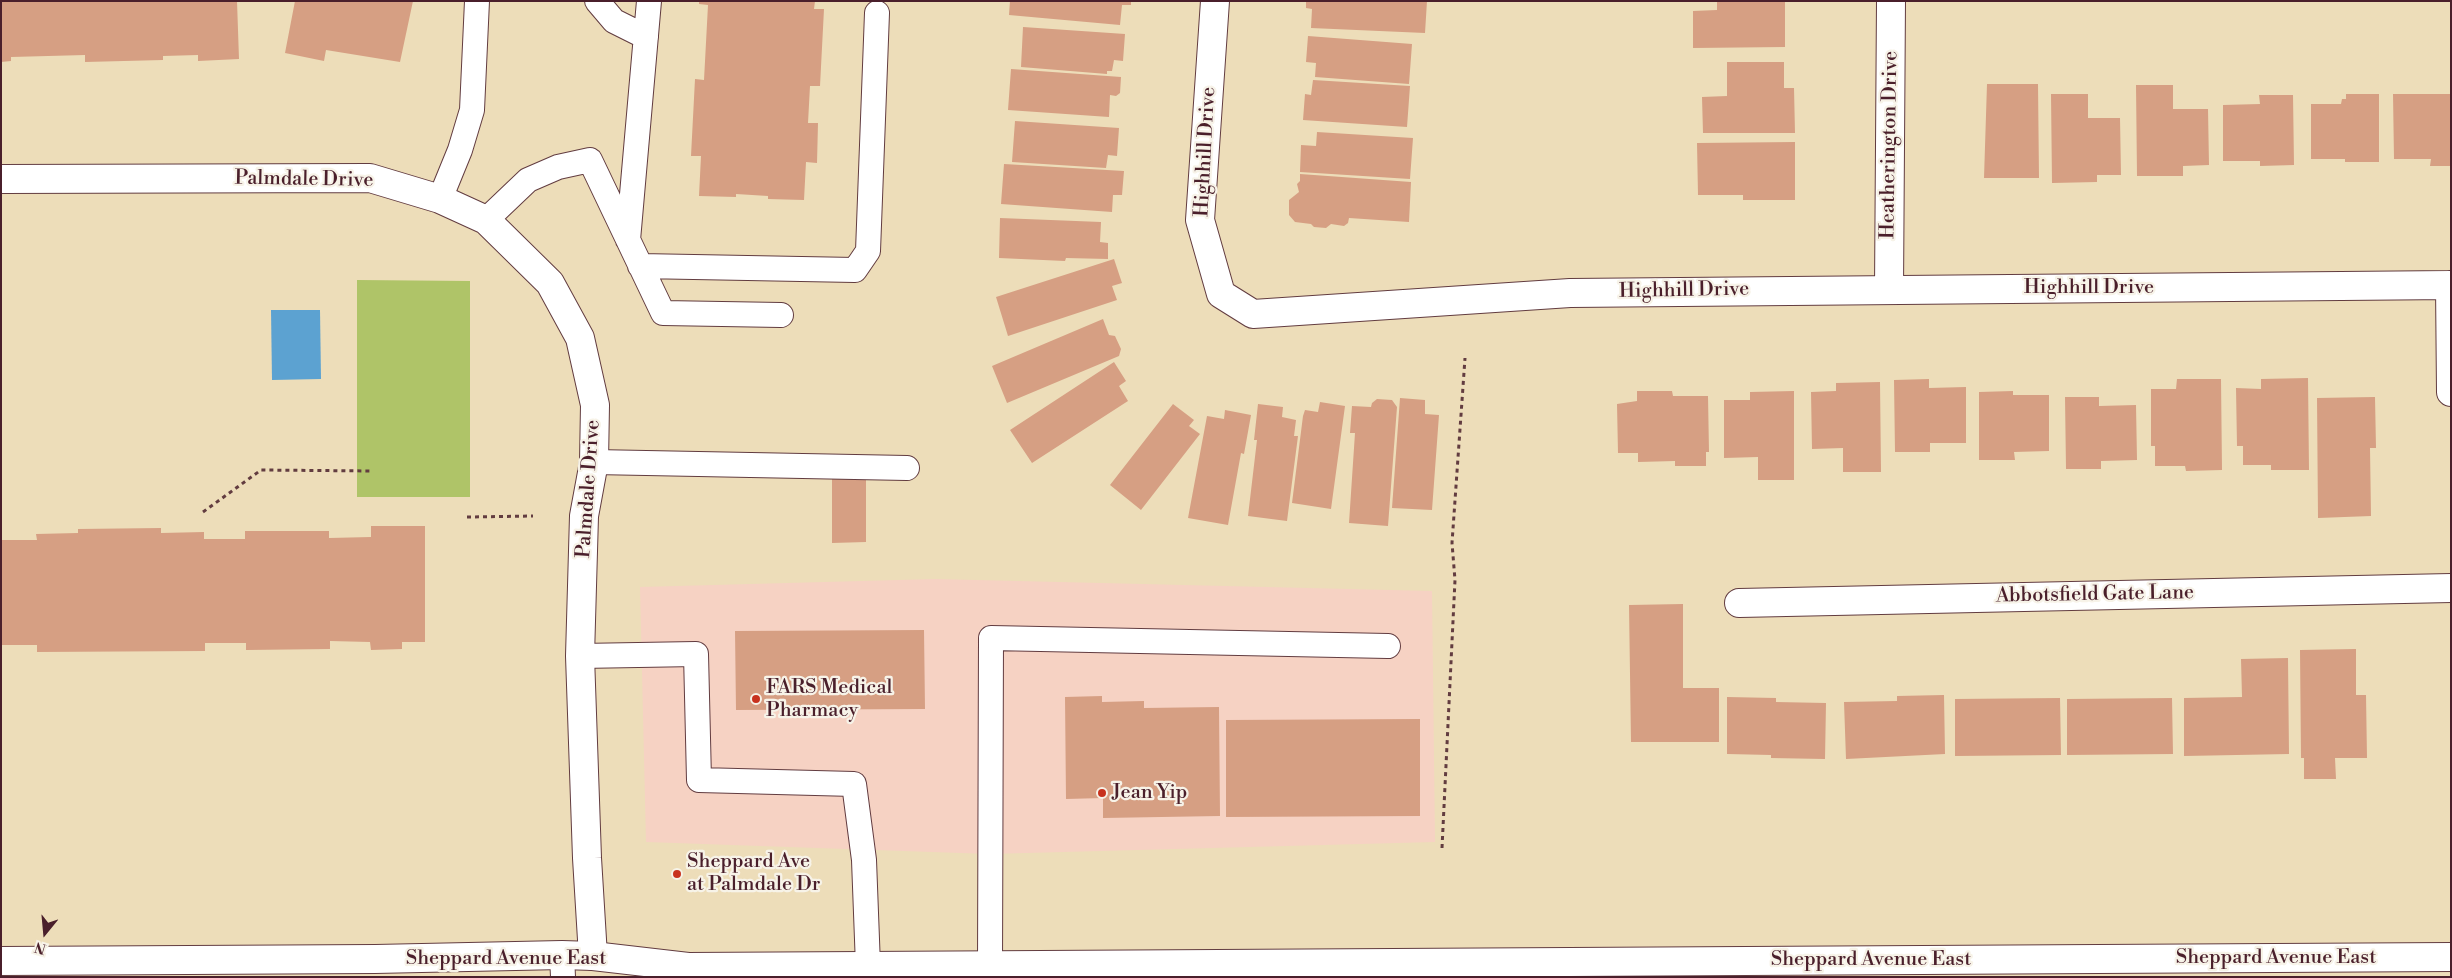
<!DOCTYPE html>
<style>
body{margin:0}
#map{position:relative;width:2452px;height:978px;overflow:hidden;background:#edddb9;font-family:"Libre Bodoni",serif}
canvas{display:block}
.frame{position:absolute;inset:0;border:2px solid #4a1f2b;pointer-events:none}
.north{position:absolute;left:20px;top:908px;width:50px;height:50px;-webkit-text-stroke:4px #f7f3e8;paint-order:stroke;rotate:197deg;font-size:14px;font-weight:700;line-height:20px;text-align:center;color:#4a1f2b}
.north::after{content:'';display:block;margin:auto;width:18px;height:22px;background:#4a1f2b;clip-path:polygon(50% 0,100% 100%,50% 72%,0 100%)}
</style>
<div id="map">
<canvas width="2452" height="978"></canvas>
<div class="frame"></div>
<div class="north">N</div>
</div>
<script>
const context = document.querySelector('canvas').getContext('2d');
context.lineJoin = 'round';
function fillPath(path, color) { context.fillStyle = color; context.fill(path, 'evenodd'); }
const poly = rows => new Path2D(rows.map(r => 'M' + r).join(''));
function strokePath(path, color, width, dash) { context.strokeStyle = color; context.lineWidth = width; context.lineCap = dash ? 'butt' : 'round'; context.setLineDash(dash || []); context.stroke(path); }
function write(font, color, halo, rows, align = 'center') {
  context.font = font + ' "Libre Bodoni",serif'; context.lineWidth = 4.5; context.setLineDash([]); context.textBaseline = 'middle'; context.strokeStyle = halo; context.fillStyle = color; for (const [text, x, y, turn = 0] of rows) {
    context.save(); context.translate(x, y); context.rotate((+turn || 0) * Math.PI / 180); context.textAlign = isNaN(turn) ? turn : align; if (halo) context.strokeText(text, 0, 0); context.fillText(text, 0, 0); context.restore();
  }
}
fillPath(poly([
 [935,579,1432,591,1435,842,989,854,646,842,640,587]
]), '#f6d2c3');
fillPath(poly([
 [357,280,470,281,470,497,357,497]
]), '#afc468');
fillPath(poly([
 [271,310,320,310,321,379,272,380]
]), '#5ca2d1');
fillPath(poly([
 [1,1,237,1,239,59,198,61,198,55,163,56,163,60,85,62,85,55,11,57,11,61,1,62],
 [295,1,413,1,400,62,326,50,324,61,285,53],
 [699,1,815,1,814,9,824,9,820,86,810,86,808,123,818,123,817,163,806,162,804,200,768,199,768,196,736,194,736,197,699,196,701,156,691,156,695,79,704,80,708,5,699,4],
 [1010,1,1131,1,1131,5,1122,5,1120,25,1009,15],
 [1306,1,1427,1,1425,33,1311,28,1312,9,1306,8],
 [1717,1,1785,1,1785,47,1693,48,1693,11,1717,10],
 [1023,27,1125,34,1123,61,1114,60,1112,71,1107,71,1107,74,1021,67],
 [1308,36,1412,44,1409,84,1315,77,1316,63,1306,62],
 [1727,62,1784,62,1784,88,1794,88,1795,133,1703,133,1702,97,1727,96],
 [1011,69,1121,77,1120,93,1116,96,1110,95,1109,117,1008,110],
 [1313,80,1410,86,1407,127,1303,120,1305,94,1311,95],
 [1987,84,2038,84,2039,178,1984,178],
 [2136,85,2173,85,2173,109,2208,109,2209,165,2183,166,2183,176,2137,176],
 [2051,94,2088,94,2088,118,2120,118,2121,175,2097,175,2097,182,2052,183],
 [2346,94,2379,94,2379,162,2345,162,2345,159,2311,159,2311,104,2341,104,2342,99,2346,99],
 [2393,94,2451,94,2451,166,2430,166,2431,159,2394,159],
 [2259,95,2293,95,2294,165,2260,166,2260,161,2223,161,2223,105,2260,104],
 [1015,121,1119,128,1117,156,1108,155,1106,168,1012,162],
 [1317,132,1413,138,1410,179,1300,172,1301,145,1316,146],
 [1795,142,1795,200,1743,200,1743,195,1698,195,1697,143],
 [1004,164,1124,171,1122,195,1113,195,1112,212,1001,204],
 [1300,174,1411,182,1409,222,1349,218,1348,223,1344,226,1331,224,1326,228,1314,227,1311,224,1295,222,1289,215,1289,200,1299,192,1297,184,1300,181],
 [1000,218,1101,222,1100,242,1108,243,1108,259,1066,258,1065,261,999,258],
 [1114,259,1122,283,1112,286,1117,300,1008,336,996,297],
 [1103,319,1109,335,1115,336,1121,349,1119,356,1007,403,992,366],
 [1114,362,1126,381,1119,386,1128,401,1032,463,1010,430],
 [2308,378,2309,470,2271,470,2271,465,2243,465,2243,446,2237,446,2236,388,2261,389,2261,379],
 [1929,379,1929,388,1966,387,1966,443,1930,443,1930,452,1895,452,1894,380],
 [2177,379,2221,379,2222,470,2186,471,2185,466,2155,466,2155,446,2151,446,2151,389,2176,389],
 [1880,382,1881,472,1843,472,1843,448,1812,449,1811,392,1836,391,1836,383],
 [1637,391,1672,391,1673,396,1708,396,1709,452,1706,452,1706,466,1675,466,1675,461,1638,462,1638,453,1618,453,1617,404,1637,401],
 [1794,391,1794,480,1758,480,1758,457,1724,458,1724,400,1750,400,1750,392],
 [2013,391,2013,395,2049,395,2049,451,2014,452,2015,460,1979,460,1979,392],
 [2065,397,2099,397,2099,406,2136,405,2137,460,2101,461,2101,469,2066,469],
 [2375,397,2376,448,2370,448,2371,516,2318,518,2317,398],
 [1400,398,1425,400,1425,414,1439,415,1432,510,1392,508],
 [1377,399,1392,400,1397,407,1388,526,1349,523,1355,433,1350,433,1352,406,1371,407,1372,403],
 [1320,402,1345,406,1331,509,1292,503,1303,416,1305,410,1318,412],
 [1173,404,1194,420,1189,426,1200,434,1141,510,1110,485],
 [1258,404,1283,407,1282,417,1296,420,1294,436,1298,436,1287,521,1248,516,1257,440,1254,440],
 [1225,410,1251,415,1244,454,1241,453,1228,525,1188,518,1207,416,1224,419],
 [832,475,866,476,866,542,832,543],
 [371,526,425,526,425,642,402,642,402,649,371,650,370,642,330,641,330,649,246,650,246,643,205,643,205,651,37,652,37,645,1,645,1,540,37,540,36,534,78,533,78,529,161,528,161,533,204,532,204,539,245,539,245,531,329,531,329,538,371,537],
 [1683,604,1683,688,1719,688,1719,742,1631,742,1629,605],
 [924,630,925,709,736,710,735,631],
 [2356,649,2356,695,2366,695,2367,758,2335,758,2336,779,2304,779,2304,758,2301,758,2300,650],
 [2288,658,2289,754,2184,756,2184,698,2242,697,2241,659],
 [1944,695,1945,754,1846,759,1844,702,1897,701,1897,696],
 [1102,696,1102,702,1144,701,1144,708,1219,707,1220,816,1103,818,1103,798,1066,799,1065,697],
 [1727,697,1776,698,1776,702,1826,703,1825,759,1771,758,1771,755,1727,754],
 [2060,698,2061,755,1955,756,1955,699],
 [2172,698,2173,754,2067,755,2067,699],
 [1420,719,1420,816,1226,817,1226,720]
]), '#d69f83');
const lane = poly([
 [597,1,614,21,646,37],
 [440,199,460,150,472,110,477,1],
 [486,220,528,180,558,167,590,160,663,313,781,315],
 [628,240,649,1],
 [640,266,855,270,868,251,877,13],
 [594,462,907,468],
 [580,656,696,654,699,780,854,784,864,860,868,966],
 [562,955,563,977],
 [990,965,991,638,1388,646]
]);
const street = poly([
 [1215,1,1200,220,1221,294,1253,314,1570,293,2451,285],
 [1,179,370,178,440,199,486,220,550,283,580,338,595,405,594,462,584,516,580,656,587,858,593,956],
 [2450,285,2451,392],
 [1889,289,1891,1],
 [1739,603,2451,588]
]);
const secondary = poly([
 [1,961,375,959,562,955,593,956,688,967,2451,957]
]);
strokePath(lane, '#623c40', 26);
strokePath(street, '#623c40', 30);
strokePath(secondary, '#623c40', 30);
strokePath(poly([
 [203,512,261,470,372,471],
 [467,517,533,516],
 [1442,848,1455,580,1452,543,1465,358]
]), '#623c40', 3, [4, 4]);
strokePath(lane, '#fff', 24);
strokePath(street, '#fff', 28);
strokePath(secondary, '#fff', 28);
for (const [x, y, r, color] of [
 [756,699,5,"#c8321e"],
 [1102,793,5,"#c8321e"],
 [677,874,5,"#c8321e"]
]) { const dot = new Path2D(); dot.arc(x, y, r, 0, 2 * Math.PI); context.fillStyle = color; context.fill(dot); strokePath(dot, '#f7f3e8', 2); }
write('20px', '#4a1f2b', '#f7f3e8', [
 ["Heatherington Drive",1890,145,-89],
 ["Highhill Drive",1206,152,-87],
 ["Palmdale Drive",304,180,1],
 ["Highhill Drive",2089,288],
 ["Highhill Drive",1684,291,-1],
 ["Palmdale Drive",589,489,-86],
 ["Abbotsfield Gate Lane",2095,595,-1],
 ["Sheppard Avenue East",2276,958],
 ["Sheppard Avenue East",506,959],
 ["Sheppard Avenue East",1871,960]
]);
write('20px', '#4a1f2b', '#f7f3e8', [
 ["FARS Medical",766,688],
 ["Pharmacy",766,711],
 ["Jean Yip",1112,793],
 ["Sheppard Ave",687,862],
 ["at Palmdale Dr",687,885]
], 'left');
</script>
